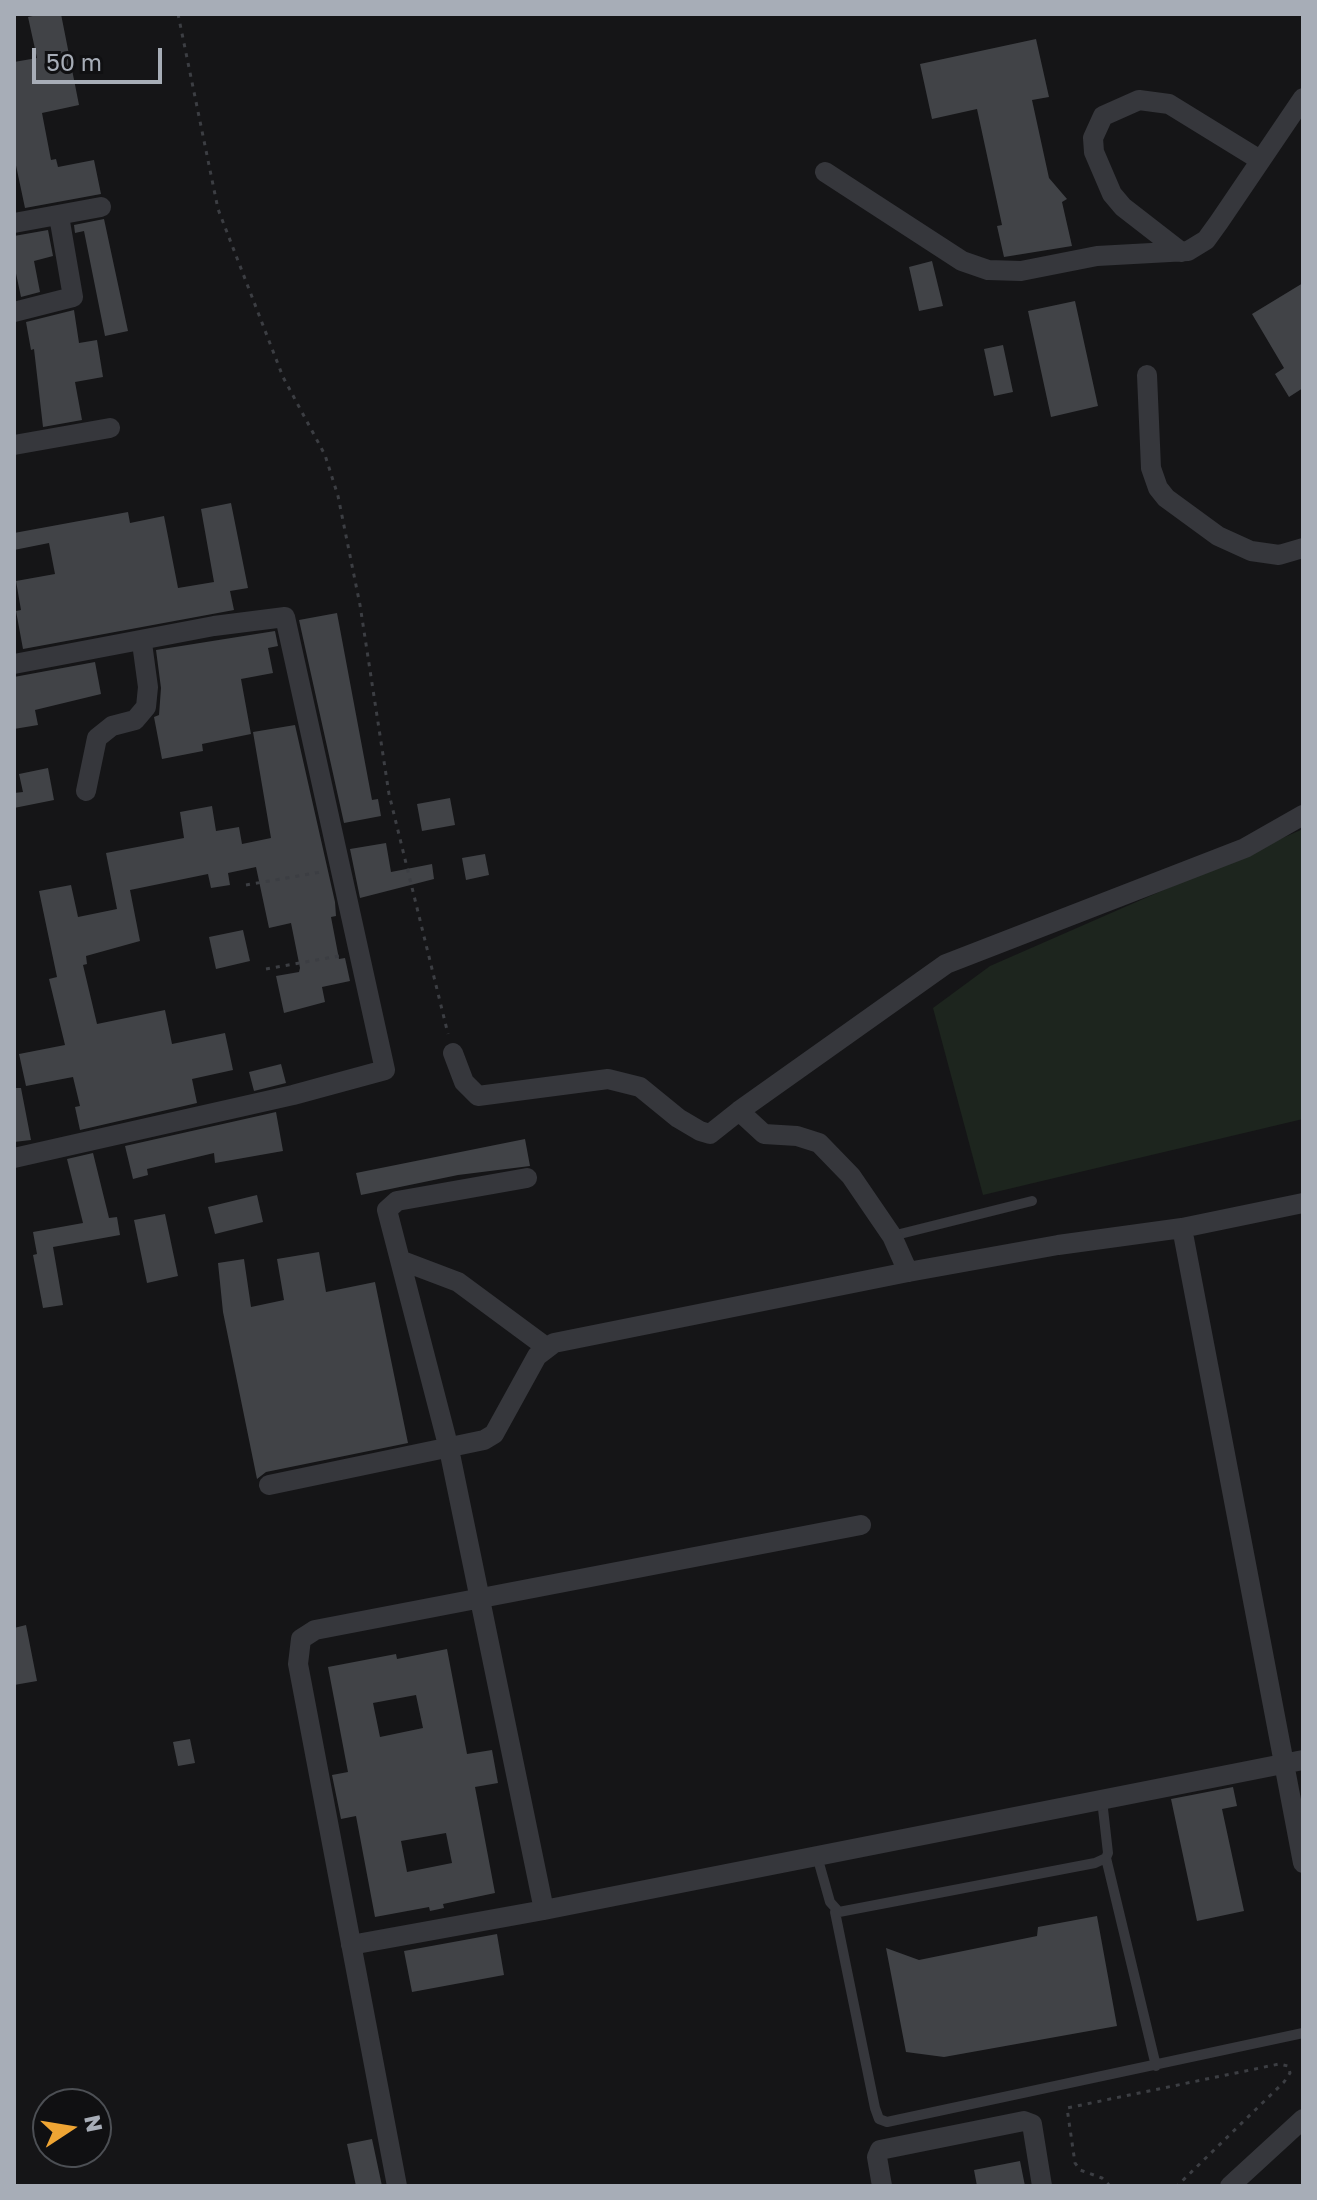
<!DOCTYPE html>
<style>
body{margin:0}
#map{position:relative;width:1317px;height:2200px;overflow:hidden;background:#151517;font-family:"Golos Text",sans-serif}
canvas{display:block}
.frame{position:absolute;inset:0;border:16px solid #a7adb7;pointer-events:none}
.north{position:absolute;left:32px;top:2088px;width:80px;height:80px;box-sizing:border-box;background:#101012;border:2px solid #4c4f54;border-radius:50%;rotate:78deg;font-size:22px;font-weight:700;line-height:32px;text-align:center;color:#a7adb7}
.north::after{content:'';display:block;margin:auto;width:28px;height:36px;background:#efa534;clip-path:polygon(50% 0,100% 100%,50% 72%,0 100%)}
.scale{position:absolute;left:32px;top:48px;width:130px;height:36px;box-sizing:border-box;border:4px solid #a7adb7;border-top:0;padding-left:10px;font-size:24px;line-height:28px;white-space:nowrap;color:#a7adb7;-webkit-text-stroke:6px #101012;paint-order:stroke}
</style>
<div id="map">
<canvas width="1317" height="2200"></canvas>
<div class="frame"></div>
<div class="north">N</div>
<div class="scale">50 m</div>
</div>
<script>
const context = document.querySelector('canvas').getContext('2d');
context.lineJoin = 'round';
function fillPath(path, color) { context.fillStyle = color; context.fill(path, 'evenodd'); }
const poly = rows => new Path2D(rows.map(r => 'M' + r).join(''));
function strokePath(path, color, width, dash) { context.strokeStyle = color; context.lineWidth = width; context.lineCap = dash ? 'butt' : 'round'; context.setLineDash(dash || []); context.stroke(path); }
fillPath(poly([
 [1303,829,1303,1119,983,1195,933,1008,990,966]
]), '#1d251e');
fillPath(poly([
 [42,14,61,14,79,105,42,113,51,160,56,159,58,167,94,160,101,194,25,208,14,156,14,62,37,58,28,17],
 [1036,39,1049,97,1032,100,1049,178,1067,199,1062,202,1072,246,1004,257,997,226,1002,225,977,109,932,119,920,64],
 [104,219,128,331,105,336,84,231,75,233,74,225],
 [48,230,53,256,34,261,40,292,21,297,14,264,14,236],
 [932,261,943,306,919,311,909,267],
 [1303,283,1303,388,1289,397,1275,374,1284,368,1252,314],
 [1075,301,1098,406,1051,417,1028,311],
 [74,310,79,343,97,340,103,377,75,382,82,420,43,427,34,349,31,350,26,322],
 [1003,345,1013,392,994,396,984,349],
 [231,503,248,588,230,591,234,610,23,649,16,611,21,610,16,581,55,574,49,543,14,550,14,533,128,512,130,523,164,516,178,588,214,582,201,509],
 [337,613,372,800,378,799,381,816,344,823,299,620],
 [275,631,278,646,268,648,273,673,241,679,251,734,202,744,203,751,162,759,154,717,159,715,161,688,156,650],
 [95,662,101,694,35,710,38,725,14,729,14,677],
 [295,725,335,902,336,916,331,917,339,959,345,958,350,981,322,987,325,1002,284,1013,276,976,299,972,300,968,291,923,269,928,256,867,228,873,230,885,211,888,208,874,130,890,140,941,86,956,87,964,83,965,97,1024,165,1010,172,1044,225,1033,233,1070,192,1079,197,1103,80,1130,75,1107,80,1106,73,1077,26,1086,19,1054,65,1045,49,979,57,977,39,891,71,885,78,917,117,909,106,853,184,838,180,812,212,806,216,831,239,827,242,844,271,838,253,732],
 [48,768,54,800,14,808,14,793,23,792,19,774],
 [450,798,455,825,422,831,417,804],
 [386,843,391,872,432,864,434,879,360,898,350,849],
 [485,854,489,875,466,880,462,858],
 [243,930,250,961,216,969,209,937],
 [281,1064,286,1083,254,1091,249,1072],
 [14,1088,21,1088,31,1140,14,1142],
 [276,1112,283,1151,215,1163,214,1153,147,1169,148,1175,133,1179,125,1146],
 [525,1139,530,1166,458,1175,361,1195,356,1173],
 [93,1153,109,1218,117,1217,120,1235,53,1247,63,1305,43,1308,33,1255,37,1254,33,1232,83,1223,67,1159],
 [257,1195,263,1222,215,1234,208,1207],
 [165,1214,178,1276,147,1283,134,1220],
 [319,1252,326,1292,375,1282,408,1443,266,1472,257,1479,223,1312,218,1263,244,1259,251,1307,284,1300,277,1259],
 [26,1625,37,1681,14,1685,14,1628],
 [447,1649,467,1754,492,1750,498,1783,475,1787,495,1893,443,1904,444,1908,430,1911,429,1907,375,1917,356,1816,341,1819,332,1775,348,1772,328,1667,396,1654,397,1659],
 [416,1695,423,1728,380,1737,373,1703],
 [446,1833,452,1863,407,1872,401,1841],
 [190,1739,195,1763,178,1766,173,1742],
 [1233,1787,1237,1806,1222,1809,1244,1911,1197,1921,1171,1799],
 [1097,1916,1117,2026,944,2057,906,2052,886,1948,919,1960,1037,1936,1038,1927],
 [497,1934,504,1975,412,1992,404,1951],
 [372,2139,382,2186,356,2186,347,2144],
 [1020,2161,1025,2186,977,2186,974,2170]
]), '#414347');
strokePath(poly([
 [178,14,218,209,283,377,325,455,338,496,360,605,389,794,448,1034],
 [246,885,321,872],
 [266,969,339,956],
 [1110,2186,1102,2178,1080,2170,1075,2163,1067,2108,1279,2064,1288,2066,1290,2073,1284,2082,1177,2186]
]), '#3c3e43', 3, [4, 6]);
strokePath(poly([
 [892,1236,1032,1201],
 [817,1856,830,1902,839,1912,1095,1863,1106,1858,1108,1853,1102,1800],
 [1106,1858,1156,2066],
 [835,1912,875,2108,879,2119,887,2122,1303,2033]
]), '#36373c', 10);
strokePath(poly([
 [825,172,962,261,988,270,1021,271,1097,256,1188,251,1206,240,1219,222,1303,98],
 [14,223,101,207],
 [1181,252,1123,207,1112,194,1094,152,1093,138,1103,116,1139,100,1169,104,1260,160],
 [14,312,73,297,59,216],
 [1147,375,1151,468,1158,488,1166,498,1218,536,1251,551,1279,555,1303,548],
 [14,445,110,428],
 [14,664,214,626,285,617,385,1070,293,1095,14,1158],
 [86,791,97,738,112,726,135,720,146,707,148,687,142,643],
 [453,1053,464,1082,478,1096,608,1079,640,1087,678,1118,700,1131,710,1134,739,1111,764,1134,797,1136,819,1143,851,1176,892,1236,908,1272],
 [739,1111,946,964,1245,848,1303,815],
 [527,1178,397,1201,387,1210,449,1449,544,1910],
 [1182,1228,1303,1863],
 [400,1260,458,1282,546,1347],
 [269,1485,484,1440,494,1434,537,1356,554,1343,908,1272,1058,1245,1182,1228,1303,1203],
 [351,1945,544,1910,1303,1760],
 [397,2186,298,1664,301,1639,315,1630,861,1525],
 [882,2186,877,2157,880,2150,1024,2121,1032,2124,1042,2186],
 [1230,2186,1303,2119]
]), '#36373c', 20);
</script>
